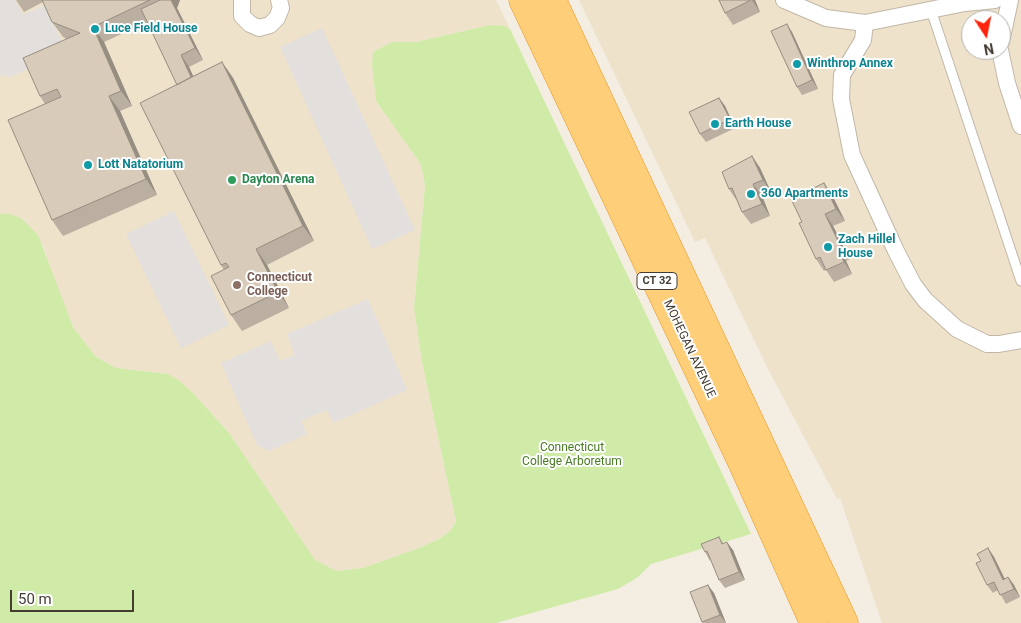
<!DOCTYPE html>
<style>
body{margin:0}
#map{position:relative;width:1021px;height:623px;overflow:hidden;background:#f3ede2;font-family:Roboto,sans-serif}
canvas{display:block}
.north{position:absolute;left:961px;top:10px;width:50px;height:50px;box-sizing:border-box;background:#fff;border:1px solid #b5b1ad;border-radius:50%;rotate:169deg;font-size:14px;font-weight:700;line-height:20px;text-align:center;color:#453d32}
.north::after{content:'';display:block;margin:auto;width:18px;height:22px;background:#ff240d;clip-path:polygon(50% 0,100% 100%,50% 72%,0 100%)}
.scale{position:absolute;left:10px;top:590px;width:124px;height:22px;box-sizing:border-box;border:2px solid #453d32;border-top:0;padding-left:6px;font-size:15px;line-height:18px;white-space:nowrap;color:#453d32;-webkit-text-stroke:4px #fff;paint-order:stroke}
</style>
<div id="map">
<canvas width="1021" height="623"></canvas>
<div class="north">N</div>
<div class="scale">50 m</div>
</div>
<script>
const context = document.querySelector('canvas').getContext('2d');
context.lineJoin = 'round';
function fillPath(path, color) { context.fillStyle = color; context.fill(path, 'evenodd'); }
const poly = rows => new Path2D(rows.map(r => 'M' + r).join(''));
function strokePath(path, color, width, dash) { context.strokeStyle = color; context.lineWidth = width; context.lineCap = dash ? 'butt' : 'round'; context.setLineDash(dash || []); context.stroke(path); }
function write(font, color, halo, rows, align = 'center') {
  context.font = font + ' Roboto,sans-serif'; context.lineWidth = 4; context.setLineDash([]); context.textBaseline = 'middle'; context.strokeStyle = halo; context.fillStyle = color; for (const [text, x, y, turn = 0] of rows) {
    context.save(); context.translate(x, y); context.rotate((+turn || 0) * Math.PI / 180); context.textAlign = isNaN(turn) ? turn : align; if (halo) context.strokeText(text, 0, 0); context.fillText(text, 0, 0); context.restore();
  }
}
fillPath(poly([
 [0,0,496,0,510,29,490,25,416,42,392,42,373,52,372,64,376,101,420,163,423,174,425,186,414,308,422,362,456,521,451,530,441,538,419,548,363,568,336,571,325,567,315,560,308,551,229,433,194,394,168,374,116,368,96,357,73,327,49,267,43,245,9,214,0,214],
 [579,0,1021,0,1021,623,882,623,840,498,837,499,768,369,705,238,695,242],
 [971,20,1001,20,1001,50,971,50]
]), '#eee2cb');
fillPath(poly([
 [490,25,504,26,510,29,751,534,651,564,638,577,618,589,496,623,0,623,0,214,9,214,21,218,38,235,73,327,96,357,116,368,168,374,178,380,194,394,229,433,315,560,336,571,363,568,419,548,441,538,451,530,456,521,422,362,414,308,425,186,423,174,420,163,376,101,372,64,373,52,392,42,416,42]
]), '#d0eba7');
fillPath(poly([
 [0,0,15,0,23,15,45,5,66,51,10,77,0,75],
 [322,28,415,230,372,249,280,47],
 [174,211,229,325,181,348,126,234],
 [368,299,407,390,333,423,327,410,301,421,307,434,269,451,257,445,221,363,271,341,280,361,295,355,287,334]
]), '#e3dfdc');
const service = poly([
 [931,10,1021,281]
]);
const minor = poly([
 [242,0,242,16,250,24,259,28,270,25,277,18,281,8,279,0],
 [784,0,826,18,865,23,965,3,995,0],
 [865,23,863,40,842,75,841,99,852,155,896,251,913,284,925,300,957,329,987,344,999,344,1021,340],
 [1001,42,1010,0],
 [1000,50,1007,83,1021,126]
]);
const trunk = poly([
 [523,0,742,462,814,623],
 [552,0,844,623]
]);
strokePath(service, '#c2b7a7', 11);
strokePath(minor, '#c2b7a7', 18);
strokePath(trunk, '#ea9725', 29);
strokePath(service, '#fff', 9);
strokePath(minor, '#fff', 16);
strokePath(trunk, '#ffce78', 28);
fillPath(poly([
 [16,0,180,0,177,8,203,60,189,67,193,76,222,62,233,78,314,241,267,265,289,308,242,331,231,315,224,270,221,265,177,85,148,22,104,42,132,106,120,111,157,195,63,236,52,220,45,104,40,96,67,39,63,37,52,22,43,2,24,12],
 [719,0,755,0,760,12,733,25,725,13],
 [792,32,818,89,802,95,797,87],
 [719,98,725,106,735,128,706,142,700,134],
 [752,156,760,168,771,192,762,196,770,216,751,224,742,212,737,201,729,189],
 [824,183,832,195,845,221,833,226,850,259,846,261,852,274,834,282,826,270,824,271,816,259,802,222],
 [719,537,723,543,733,550,745,580,725,588,719,580,711,560,710,561,705,552],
 [988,548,994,557,1005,579,1008,577,1014,585,1020,597,1006,604,998,590,993,593,987,585,981,561],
 [690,592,714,593,726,623,703,623]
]), '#baafa0');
fillPath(poly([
 [171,0,180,0,177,8,203,60,195,48],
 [752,0,755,0,760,12],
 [787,24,792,32,818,89,812,80],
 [93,27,104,42,132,106,121,91],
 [181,55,189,67,201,93,193,81],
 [222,62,233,78,314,241,303,226],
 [109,96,120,111,157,195,146,179],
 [719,98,725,106,735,128,730,119],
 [752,156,760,168,771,192,763,180],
 [824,183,832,195,845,221,836,209],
 [753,184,762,196,770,216,762,204],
 [825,214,833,226,850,259,841,247],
 [256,249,267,265,289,308,278,292],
 [837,249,846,261,852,274,844,262],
 [727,542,733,550,745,580,739,572],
 [988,548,994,557,1009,588,1003,580],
 [1008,577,1014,585,1020,597,1014,589],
 [708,585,714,593,726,623,720,615]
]), '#978e82');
const building = poly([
 [42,0,150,0,93,27,121,91,109,96,146,179,52,220,8,120,61,97,57,89,40,96,23,58,80,33,52,22,42,0],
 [160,0,171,0,195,48,181,55,191,77,177,85,141,9,160,0],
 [719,0,751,0,725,13,719,0],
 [787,24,812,80,797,87,771,31,787,24],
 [222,62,303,226,256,249,278,292,231,315,211,276,229,267,226,263,221,265,140,103,222,62],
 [719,98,730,119,700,134,689,112,719,98],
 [752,156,763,180,753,184,762,204,742,212,732,188,729,189,722,172,752,156],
 [824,183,836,209,825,214,841,247,837,249,844,262,826,270,820,257,816,259,799,223,802,222,791,199,824,183],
 [719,537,722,544,727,542,739,572,719,580,707,551,705,552,701,544,719,537],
 [988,548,1003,580,1008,577,1014,589,1000,595,994,582,987,585,976,563,981,561,977,554,988,548],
 [708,585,720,615,702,622,690,592,708,585]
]);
fillPath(building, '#d8cbba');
strokePath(building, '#978e82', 1);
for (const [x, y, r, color] of [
 [95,29,5,"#0f9aa8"],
 [797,64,5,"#0f9aa8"],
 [715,124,5,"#0f9aa8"],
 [88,165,5,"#0f9aa8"],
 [232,180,5,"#2e9e5b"],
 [751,194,5,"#0f9aa8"],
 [828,247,5,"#0f9aa8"],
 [237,285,5,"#8d6e63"]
]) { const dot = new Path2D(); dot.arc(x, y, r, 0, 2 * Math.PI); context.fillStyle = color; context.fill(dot); strokePath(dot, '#fff', 2); }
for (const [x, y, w] of [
 [657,281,40]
]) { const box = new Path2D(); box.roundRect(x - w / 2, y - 8.5, w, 17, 4); context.fillStyle = '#fff'; context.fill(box); strokePath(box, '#453d32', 1); }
write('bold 11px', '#453d32', null, [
 ["CT 32",657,281]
]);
write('bold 12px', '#0d838f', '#fff', [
 ["Luce Field House",105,29],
 ["Winthrop Annex",807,64],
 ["Earth House",725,124],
 ["Lott Natatorium",98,165],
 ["360 Apartments",761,194],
 ["Zach Hillel",838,240],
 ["House",838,254]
], 'left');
write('bold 12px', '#27864d', '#fff', [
 ["Dayton Arena",242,180]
], 'left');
write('bold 12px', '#785e54', '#fff', [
 ["Connecticut",247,278],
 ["College",247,292]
], 'left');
write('12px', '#453d32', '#fff', [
 ["MOHEGAN AVENUE",689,349,65]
]);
write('12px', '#487b21', '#fff', [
 ["Connecticut",572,448],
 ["College Arboretum",572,462]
]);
</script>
